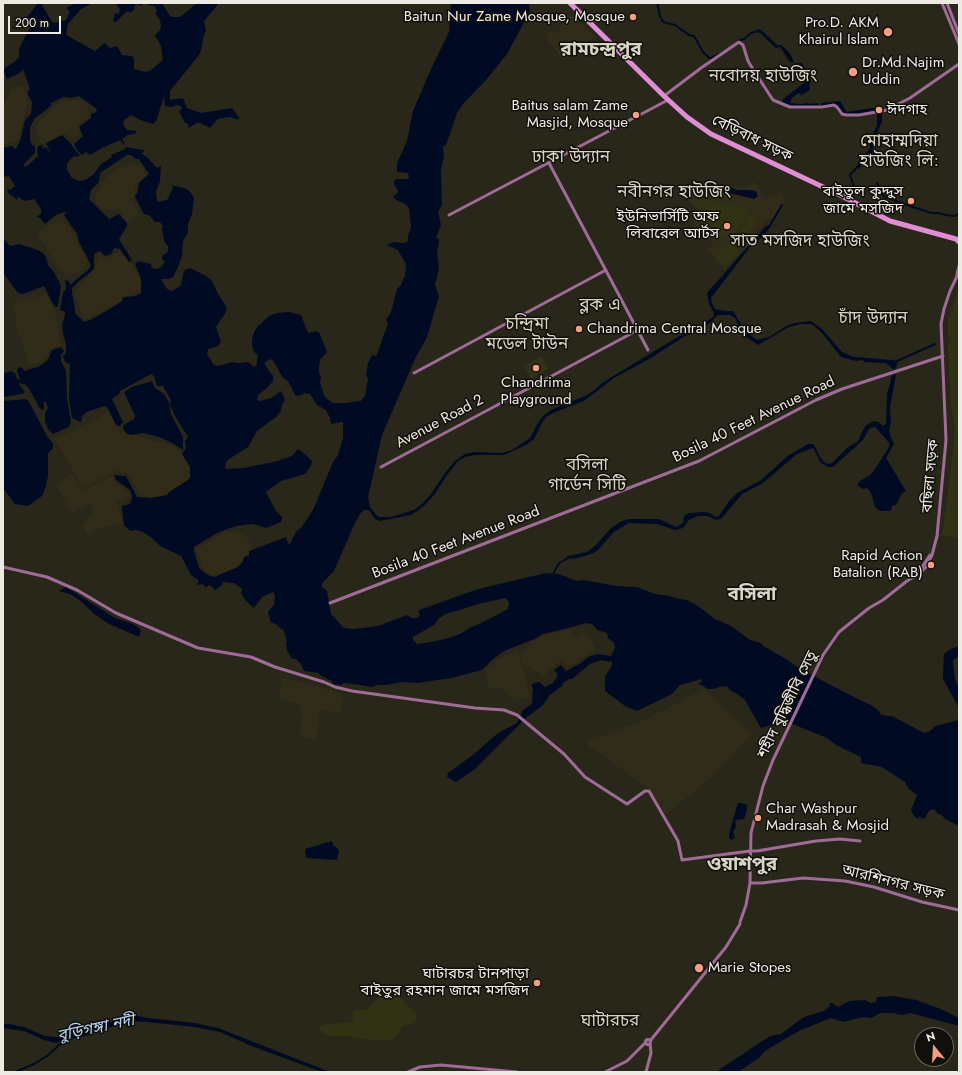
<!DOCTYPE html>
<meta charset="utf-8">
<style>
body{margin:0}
#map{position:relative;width:962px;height:1075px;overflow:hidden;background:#29261a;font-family:Jost,sans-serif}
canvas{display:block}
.frame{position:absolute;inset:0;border:4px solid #eceae2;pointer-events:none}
.north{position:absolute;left:914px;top:1027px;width:40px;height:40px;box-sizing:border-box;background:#110f0a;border:1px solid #696760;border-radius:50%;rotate:342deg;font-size:11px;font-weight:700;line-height:16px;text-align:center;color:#eceae2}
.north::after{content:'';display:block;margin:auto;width:14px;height:18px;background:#f39f83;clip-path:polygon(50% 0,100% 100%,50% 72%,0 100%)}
.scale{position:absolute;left:8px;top:16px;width:53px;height:18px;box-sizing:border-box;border:2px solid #eceae2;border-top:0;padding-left:5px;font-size:12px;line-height:14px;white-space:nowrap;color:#eceae2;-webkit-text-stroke:3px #110f0a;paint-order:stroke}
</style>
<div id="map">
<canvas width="962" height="1075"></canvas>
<div class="frame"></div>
<div class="north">N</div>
<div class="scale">200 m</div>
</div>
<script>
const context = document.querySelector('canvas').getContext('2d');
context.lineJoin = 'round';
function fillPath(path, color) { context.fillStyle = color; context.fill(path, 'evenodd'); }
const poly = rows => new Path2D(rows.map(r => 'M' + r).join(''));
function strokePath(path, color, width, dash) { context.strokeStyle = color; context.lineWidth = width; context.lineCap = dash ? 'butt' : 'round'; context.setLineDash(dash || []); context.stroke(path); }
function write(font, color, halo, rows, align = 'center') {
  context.font = font + ' Jost,"Noto Sans Bengali",sans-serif'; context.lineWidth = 3; context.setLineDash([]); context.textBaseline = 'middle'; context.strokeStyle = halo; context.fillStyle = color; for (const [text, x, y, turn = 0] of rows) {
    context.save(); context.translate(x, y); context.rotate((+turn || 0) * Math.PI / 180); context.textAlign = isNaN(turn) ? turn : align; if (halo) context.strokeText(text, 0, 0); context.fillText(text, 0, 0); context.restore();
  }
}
fillPath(poly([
 [571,14,596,37,563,60,545,36,553,30,556,34,559,31,561,24],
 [17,86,23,87,28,97,24,117,18,140,3,145,3,105,13,87],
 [66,100,78,100,84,102,88,107,89,117,77,125,79,133,78,136,71,137,66,134,61,135,44,144,40,142,37,135,37,122,60,102],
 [140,164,146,175,144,178,136,182,135,193,132,200,140,216,127,222,121,213,116,209,107,211,102,209,97,204,94,198,103,181,107,176,117,169,128,165],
 [754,181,765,198,775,195,780,191,785,196,783,203,773,219,770,218,764,223,745,248,725,270,707,250,714,242,709,238,706,237,701,240,696,239,692,232,693,223,698,210,696,207,690,203,688,194,702,190,715,188,723,183,735,187,748,187,750,186,751,182],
 [59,220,62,221,69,227,86,258,87,262,87,266,80,272,67,276,55,264,48,251,38,236,40,231,47,226],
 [119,251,134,267,145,289,84,320,74,292,95,268,98,258,108,257],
 [46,294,54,309,62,346,48,349,48,353,44,356,44,361,30,366,15,322,16,317,12,303],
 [112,411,120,434,124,431,143,438,152,440,173,446,187,458,193,479,162,500,140,495,130,475,119,470,83,488,55,439],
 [71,473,84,490,112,476,116,483,124,488,131,495,117,502,123,523,100,528,88,536,82,525,93,512,90,504,72,513,56,486],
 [226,531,244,534,249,540,253,551,241,566,224,573,212,575,204,570,196,549],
 [570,629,576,637,586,632,596,649,572,665,567,665,560,661,544,676,522,663,521,653,532,641,545,635],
 [518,651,531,697,518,700,508,695,503,688,489,689,485,668,495,664,495,660],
 [282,678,343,693,341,712,319,711,317,740,299,737,302,715,299,704,278,698],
 [703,689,752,734,712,777,666,815,649,789,585,743,644,720]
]), '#312c19');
fillPath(poly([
 [693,199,695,200,707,199,738,208,750,210,737,230,731,235,722,237,718,236,711,232,706,225,703,228,706,233,702,235,698,228,702,225,699,222,695,223,694,220,698,210,696,207,689,202,691,202,691,200],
 [753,212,757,221,746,234,741,236,740,233],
 [730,241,739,251,725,266,715,256],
 [959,289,959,538,942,535,949,484,955,429,951,407,948,345,950,343,948,331,948,319],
 [541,356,548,369,531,379,524,366],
 [387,994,401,998,412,1010,416,1012,417,1014,415,1023,403,1026,396,1037,389,1040,372,1040,349,1036,329,1036,318,1029,321,1025,353,1022,353,1011,356,1010,366,1010,379,998]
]), '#303313');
fillPath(poly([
 [38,3,41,3,52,22,54,23,66,20,70,12,66,8,76,3,93,3,81,9,68,24,66,35,95,51,105,43,110,48,117,46,122,55,132,56,134,59,134,69,146,72,151,70,163,60,161,46,155,35,160,30,161,26,160,20,155,13,157,11,155,6,148,5,148,3,156,3,157,5,162,3,170,16,172,17,180,17,197,3,219,3,204,21,206,31,203,38,202,47,199,55,170,91,170,100,183,98,187,108,201,113,232,108,240,119,236,119,230,117,218,119,210,128,200,123,197,123,188,128,188,124,185,123,179,111,182,109,181,106,177,105,172,107,165,106,164,97,156,121,153,124,140,120,131,115,124,120,123,124,127,130,137,131,135,134,128,135,122,139,125,144,124,145,120,140,102,148,90,155,86,152,82,155,77,150,74,144,83,136,79,127,91,118,91,114,96,112,97,109,79,96,71,98,64,97,51,103,51,106,35,118,30,127,30,140,32,145,35,146,35,153,24,164,24,166,27,166,38,156,37,149,38,146,43,145,42,149,46,147,52,155,46,143,62,135,70,143,80,156,73,157,68,162,67,165,67,170,72,178,79,181,85,180,93,175,101,164,112,157,111,154,114,154,125,149,125,147,144,150,142,154,148,158,154,165,157,168,161,166,160,181,156,192,157,202,167,200,173,188,171,185,187,189,191,193,194,198,192,214,188,224,188,233,183,241,182,256,177,269,173,277,168,279,161,279,166,288,171,291,176,289,181,285,183,274,185,270,190,268,206,276,211,280,215,287,217,292,227,308,226,312,216,327,221,342,218,346,208,349,207,354,214,365,218,366,233,362,239,363,248,362,254,367,256,366,258,355,254,352,252,346,252,339,254,332,258,326,269,316,277,313,289,312,301,315,308,333,317,331,320,334,325,347,327,352,320,360,319,367,319,373,321,377,320,383,324,395,326,398,333,403,344,403,361,401,365,396,368,378,366,376,368,363,372,355,376,356,381,344,381,342,388,324,386,319,389,316,392,309,397,289,401,285,404,277,405,277,406,264,398,250,387,245,394,242,402,243,407,242,408,240,408,236,411,227,409,208,405,204,396,200,393,196,397,194,398,191,394,184,394,181,396,179,408,179,409,177,408,173,397,172,397,163,407,141,413,111,431,69,449,32,451,3,529,3,530,11,507,54,486,80,463,104,457,113,446,145,443,147,444,157,441,169,442,205,438,212,441,225,436,238,439,239,439,243,437,252,439,269,435,285,439,296,427,337,415,359,382,435,368,497,370,507,377,516,380,517,391,517,414,510,422,504,431,494,445,473,455,461,465,454,474,452,503,453,512,450,530,438,538,423,543,416,551,410,585,396,593,391,602,383,681,335,701,326,714,316,713,311,709,304,707,293,766,226,771,226,764,235,750,247,711,298,712,303,715,309,725,311,733,311,746,332,757,340,769,337,788,325,795,323,811,321,822,329,842,352,854,357,893,360,897,361,897,365,894,370,886,363,864,362,863,360,856,361,841,357,822,333,812,324,801,324,789,327,758,345,742,334,735,318,730,315,718,315,703,329,685,336,651,358,614,378,584,401,553,413,547,416,543,421,534,439,526,445,504,455,475,455,465,457,458,461,447,475,434,495,425,505,416,512,411,515,380,521,375,519,370,511,367,510,364,510,360,514,354,525,334,571,324,581,322,584,322,587,327,591,331,614,344,628,354,629,378,626,407,615,412,618,417,618,420,615,418,611,422,609,478,589,546,573,559,574,577,581,583,580,617,586,637,587,655,594,670,596,675,598,687,600,695,604,715,619,731,626,750,640,761,643,763,646,786,659,802,670,856,698,871,705,879,711,880,714,887,716,892,716,924,733,930,731,935,726,959,720,959,826,945,819,942,815,938,814,934,809,929,811,924,819,919,817,918,819,914,816,911,810,917,795,909,789,905,782,882,767,861,763,861,757,836,745,827,738,785,721,761,728,745,700,736,693,731,691,727,686,719,687,714,689,708,689,698,683,702,682,702,679,680,685,672,694,637,711,625,706,605,691,605,677,612,665,612,662,601,660,590,664,572,679,569,679,563,683,562,686,550,695,543,705,526,718,475,769,456,782,447,777,448,773,473,755,498,733,517,723,523,710,532,704,533,688,531,685,534,683,539,682,545,687,553,683,558,675,554,670,561,665,566,671,581,663,588,657,598,654,611,656,615,648,614,643,608,638,607,633,597,630,592,624,586,623,561,630,542,634,537,638,504,651,492,660,482,670,451,678,417,683,401,682,386,685,377,685,372,687,354,684,343,683,342,685,333,684,332,681,320,675,319,673,304,671,301,664,296,659,292,659,287,650,286,644,287,641,283,629,281,629,277,625,273,623,271,623,268,612,274,605,275,596,273,592,262,597,254,608,246,601,241,593,242,589,234,583,223,582,221,586,215,590,210,585,206,587,202,584,197,585,197,584,199,581,191,575,181,556,160,546,152,538,143,532,136,530,132,531,129,530,124,525,122,509,122,506,130,504,132,499,132,496,130,490,116,480,114,475,126,476,137,497,150,498,167,495,169,492,188,480,190,477,190,467,182,454,186,448,185,441,188,437,175,416,170,405,171,400,163,386,157,386,154,376,151,374,120,391,119,394,112,399,123,422,120,426,116,425,107,407,104,406,87,412,82,416,81,422,72,418,69,399,70,364,65,362,63,356,66,354,66,344,63,333,62,325,65,315,65,312,60,310,63,293,66,289,65,280,69,281,70,285,88,270,91,266,90,263,79,242,77,234,64,215,66,212,64,212,56,215,45,224,40,218,36,217,41,214,41,209,34,199,24,201,17,196,18,200,9,194,7,189,10,190,15,186,9,176,3,177,3,148,12,146,16,149,21,138,25,120,31,114,32,102,27,93,30,89,23,69,18,74,7,79,3,69,14,62,19,57,19,49,22,42,34,22,25,20],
 [127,155,131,155,136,159,139,159,149,174,139,183,138,191,135,197,144,214,149,215,155,222,160,222,163,226,162,230,165,243,168,246,168,252,162,256,162,259,165,262,160,268,155,269,152,268,151,264,138,261,135,264,141,279,141,293,136,296,123,297,122,301,110,309,90,320,84,322,75,313,74,303,72,294,72,288,79,281,91,272,94,268,94,254,100,251,105,256,111,254,114,248,120,249,129,262,132,260,119,239,127,226,127,223,119,214,109,219,89,199,91,190,99,182,100,173],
 [271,359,274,362,283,378,288,381,295,395,298,396,305,393,310,394,317,405,326,410,330,418,331,424,341,422,343,422,343,438,338,455,333,462,313,510,301,528,297,530,290,544,288,543,286,537,249,551,249,555,244,557,243,561,238,567,214,577,208,575,199,568,194,551,194,547,217,533,236,526,253,524,266,528,281,522,282,519,282,517,276,511,266,492,281,481,305,474,311,466,312,461,305,454,298,449,292,456,274,462,243,468,227,469,225,468,226,462,229,459,248,447,257,431,276,417,281,411,282,405,285,400,281,391,271,398,261,401,257,400,258,395,267,388,273,381,273,376,265,365,265,362],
 [506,598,509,603,508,609,477,625,471,627,460,634,445,639,425,643,417,644,413,640,413,637,434,625,439,618,446,614,482,603],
 [116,3,144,3,141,6,138,4,135,5,134,10,130,13,128,11,126,12,116,22,114,22,113,18,115,17,114,13,118,14,120,10],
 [760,29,777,45,781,45,787,50,791,55,794,63,802,63,806,70,811,81,809,85,810,90,802,95,799,93,797,94,792,98,790,103,801,104,808,103,809,104,818,103,819,106,821,105,821,103,840,101,847,112,871,108,882,108,882,122,874,139,872,155,865,161,859,169,857,168,859,161,863,157,870,148,870,139,877,126,877,111,857,114,844,113,838,107,789,106,782,102,783,99,804,83,806,81,805,78,800,65,790,62,780,47,776,48,757,30],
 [722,184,738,190,750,190,756,191,758,196,754,199,750,198,721,191,720,187],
 [3,238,10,246,19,244,38,250,44,254,47,260,48,265,54,272,61,286,58,306,56,307,53,304,44,286,23,294,18,293,3,273],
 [61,347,64,351,61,355,61,361,66,371,67,398,71,422,69,427,53,434,48,429,45,421,45,413,48,408,46,402,44,402,44,409,42,410,39,407,28,387,24,384,19,383,20,386,25,392,22,394,4,397,3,400,3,374,11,371,15,373,17,379,20,380,17,370,19,367,22,368,24,371,38,367,47,361,49,358,50,354,52,350],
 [895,374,896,375,890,407,891,423,889,430,890,435,894,444,886,458,906,491,901,495,896,505,892,506,891,511,880,511,875,507,871,493,867,488,863,489,857,485,860,481,870,475,875,469,889,447,889,443,886,439,876,428,873,427,869,429,863,440,833,467,828,467,821,463,813,448,797,454,763,483,742,494,722,518,716,520,707,516,698,516,689,520,683,528,675,530,657,524,629,523,614,532,598,550,594,553,578,558,567,559,566,558,568,556,587,552,596,545,611,528,622,521,629,519,659,519,676,527,683,523,684,516,689,513,705,512,710,513,716,517,719,516,729,501,737,493,760,481,789,455,808,444,813,444,814,445,820,457,823,461,827,464,832,463,847,448,858,441,865,426,868,424,874,421,879,422,883,426,886,424,887,393,890,385,891,377],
 [152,381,155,388,164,394,169,402,171,414,183,437,183,450,174,444,159,437,143,433,132,435,127,434,123,429,123,426,125,424,134,419,135,416,124,392,132,387],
 [26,399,29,402,47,436,53,444,53,448,48,453,48,476,46,486,42,496,28,506,15,504,3,488,3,401],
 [66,587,115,618,131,623,139,628,141,631,139,637,107,623,93,613,82,602,70,594,59,591],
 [959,646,959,656,953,660,953,663,955,679,959,688,959,708,943,679,943,673,944,654,949,650],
 [738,803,740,803,745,804,747,805,747,810,744,819,735,820,736,824,736,827,733,832,735,838,731,840,729,837,730,830],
 [332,841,333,845,338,849,339,852,337,860,309,858,306,857,305,849],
 [894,996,916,1000,941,1009,959,1018,959,1026,910,1013,902,1015,893,1013,881,1013,871,1018,863,1017,843,1022,831,1018,801,1030,790,1036,765,1051,759,1058,738,1072,716,1072,770,1036,781,1034,804,1017,824,1011,830,1006,829,1003,832,1003,838,1007,849,1001,865,1000,871,1003,876,1002,877,997],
 [133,1015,148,1018,195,1023,218,1028,330,1072,323,1072,300,1064,249,1045,220,1032,194,1027,147,1022,129,1021,85,1036,55,1043,44,1040,24,1031,3,1028,3,1024,9,1024,24,1027,45,1036,55,1037,80,1032]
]), '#000b23');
strokePath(poly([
 [657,3,660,16,663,22,675,25,689,35,694,36,703,52,709,58,711,58,719,54],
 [738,41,744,39,751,33,758,31,760,32],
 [877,183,883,196,907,205,931,213,938,213,946,215,955,216,959,214],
 [855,189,850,175,858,166],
 [769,227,782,205],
 [895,362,935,344],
 [553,574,559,563,568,558],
 [15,1072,34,1064,47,1056,65,1040]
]), '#000b23', 2);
strokePath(poly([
 [942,3,959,44],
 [947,3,959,34],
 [664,96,701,68,739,42,743,45,748,61,754,71,773,100,790,107,822,107,834,105,837,107,842,114,846,115,859,115,887,110,910,98,959,64],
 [549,163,648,350],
 [449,215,668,100],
 [957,274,959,266],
 [414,373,606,270],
 [381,467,638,330],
 [3,567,47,577,77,590,116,613,198,648,251,657,275,667,324,682,335,687,352,691,475,708,504,710,517,715,564,754,585,777,627,804,645,791,649,791,678,841,682,860,750,851,757,851,816,841,840,839,860,841],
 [917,573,922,567,930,555],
 [330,603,699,461,816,400,842,389,943,356],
 [750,883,762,883,803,878,845,881,874,887,922,902,959,910],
 [740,922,746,905,750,883,751,833,763,786,773,760,823,655,839,632,869,608,883,600,907,581,919,574,926,567,932,555,937,536,946,440,941,324,944,309,950,291,959,272],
 '645.5 1042a2.5 2.5 0 1 1 5 0a2.5 2.5 0 1 1-5 0Z',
 [650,1041,726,947,740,924],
 [408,1072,420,1067,441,1065,517,1072],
 [605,1072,627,1061,646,1042],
 [646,1072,651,1053,650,1043]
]), '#9f6b97', 3);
strokePath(poly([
 [570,3,664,96,687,117,711,134,840,195,890,221,956,239,959,242]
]), '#df8ed3', 5);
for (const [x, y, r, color] of [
 [633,17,4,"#f39f83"],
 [888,32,5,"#f39f83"],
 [853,72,5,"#f39f83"],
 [879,110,4,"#f39f83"],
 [636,115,4,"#f39f83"],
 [911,201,4,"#f39f83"],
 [727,226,4,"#f39f83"],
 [579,329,4,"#f39f83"],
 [536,368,4,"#f39f83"],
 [931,565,4,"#f39f83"],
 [758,818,4,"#f39f83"],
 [699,968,5,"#f39f83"],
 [537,983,4,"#f39f83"]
]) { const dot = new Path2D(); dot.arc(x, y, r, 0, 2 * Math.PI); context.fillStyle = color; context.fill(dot); strokePath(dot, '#110f0a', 1.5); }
write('15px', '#eceae2', '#110f0a', [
 ["Baitun Nur Zame Mosque, Mosque",625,17],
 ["Pro.D. AKM",879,23],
 ["Khairul Islam",879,40],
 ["Dr.Md.Najim",862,63,"left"],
 ["Uddin",862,80,"left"],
 ["Baitus salam Zame",628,106],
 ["Masjid, Mosque",628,123],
 ["ঈদগাহ",887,110,"left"],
 ["বাইতুল কুদ্দুস",903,192],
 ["জামে মসজিদ",903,209],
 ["ইউনিভার্সিটি অফ",719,217],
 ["লিবারেল আর্টস",719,234],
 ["Chandrima Central Mosque",587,329,"left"],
 ["Chandrima",536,383,"center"],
 ["Playground",536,400,"center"],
 ["Rapid Action",923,556],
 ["Batalion (RAB)",923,573],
 ["Char Washpur",766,809,"left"],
 ["Madrasah & Mosjid",766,826,"left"],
 ["Marie Stopes",708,968,"left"],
 ["ঘাটারচর টানপাড়া",529,974],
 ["বাইতুর রহমান জামে মসজিদ",529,991]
], 'right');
write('15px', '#eceae2', '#110f0a', [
 ["বেড়িবাধ সড়ক",752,139,26],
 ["Bosila 40 Feet Avenue Road",754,420,-26],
 ["Avenue Road 2",440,422,-28],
 ["বছিলা সড়ক",931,476,-85],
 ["Bosila 40 Feet Avenue Road",456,543,-21],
 ["শহীদ বুদ্ধিজীবি সেতু",788,705,-64],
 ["আরশিনগর সড়ক",893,883,14]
]);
write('italic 16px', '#b4d4f8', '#110f0a', [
 ["বুড়িগঙ্গা নদী",96,1029,-12]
]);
write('17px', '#d9d5c5', '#110f0a', [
 ["নবোদয় হাউজিং",763,77],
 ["মোহাম্মদিয়া",899,142],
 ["হাউজিং লি:",899,162],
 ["ঢাকা উদ্যান",571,158],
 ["নবীনগর হাউজিং",674,193],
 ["সাত মসজিদ হাউজিং",800,242],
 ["ব্লক এ",600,306],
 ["চাঁদ উদ্যান",873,319],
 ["চন্দ্রিমা",527,325],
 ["মডেল টাউন",527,345],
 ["বসিলা",587,466],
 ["গার্ডেন সিটি",587,486],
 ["ঘাটারচর",610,1022]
]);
write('bold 19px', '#d9d5c5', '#110f0a', [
 ["রামচন্দ্রপুর",601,50],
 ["বসিলা",752,595],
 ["ওয়াশপুর",742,865]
]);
</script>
